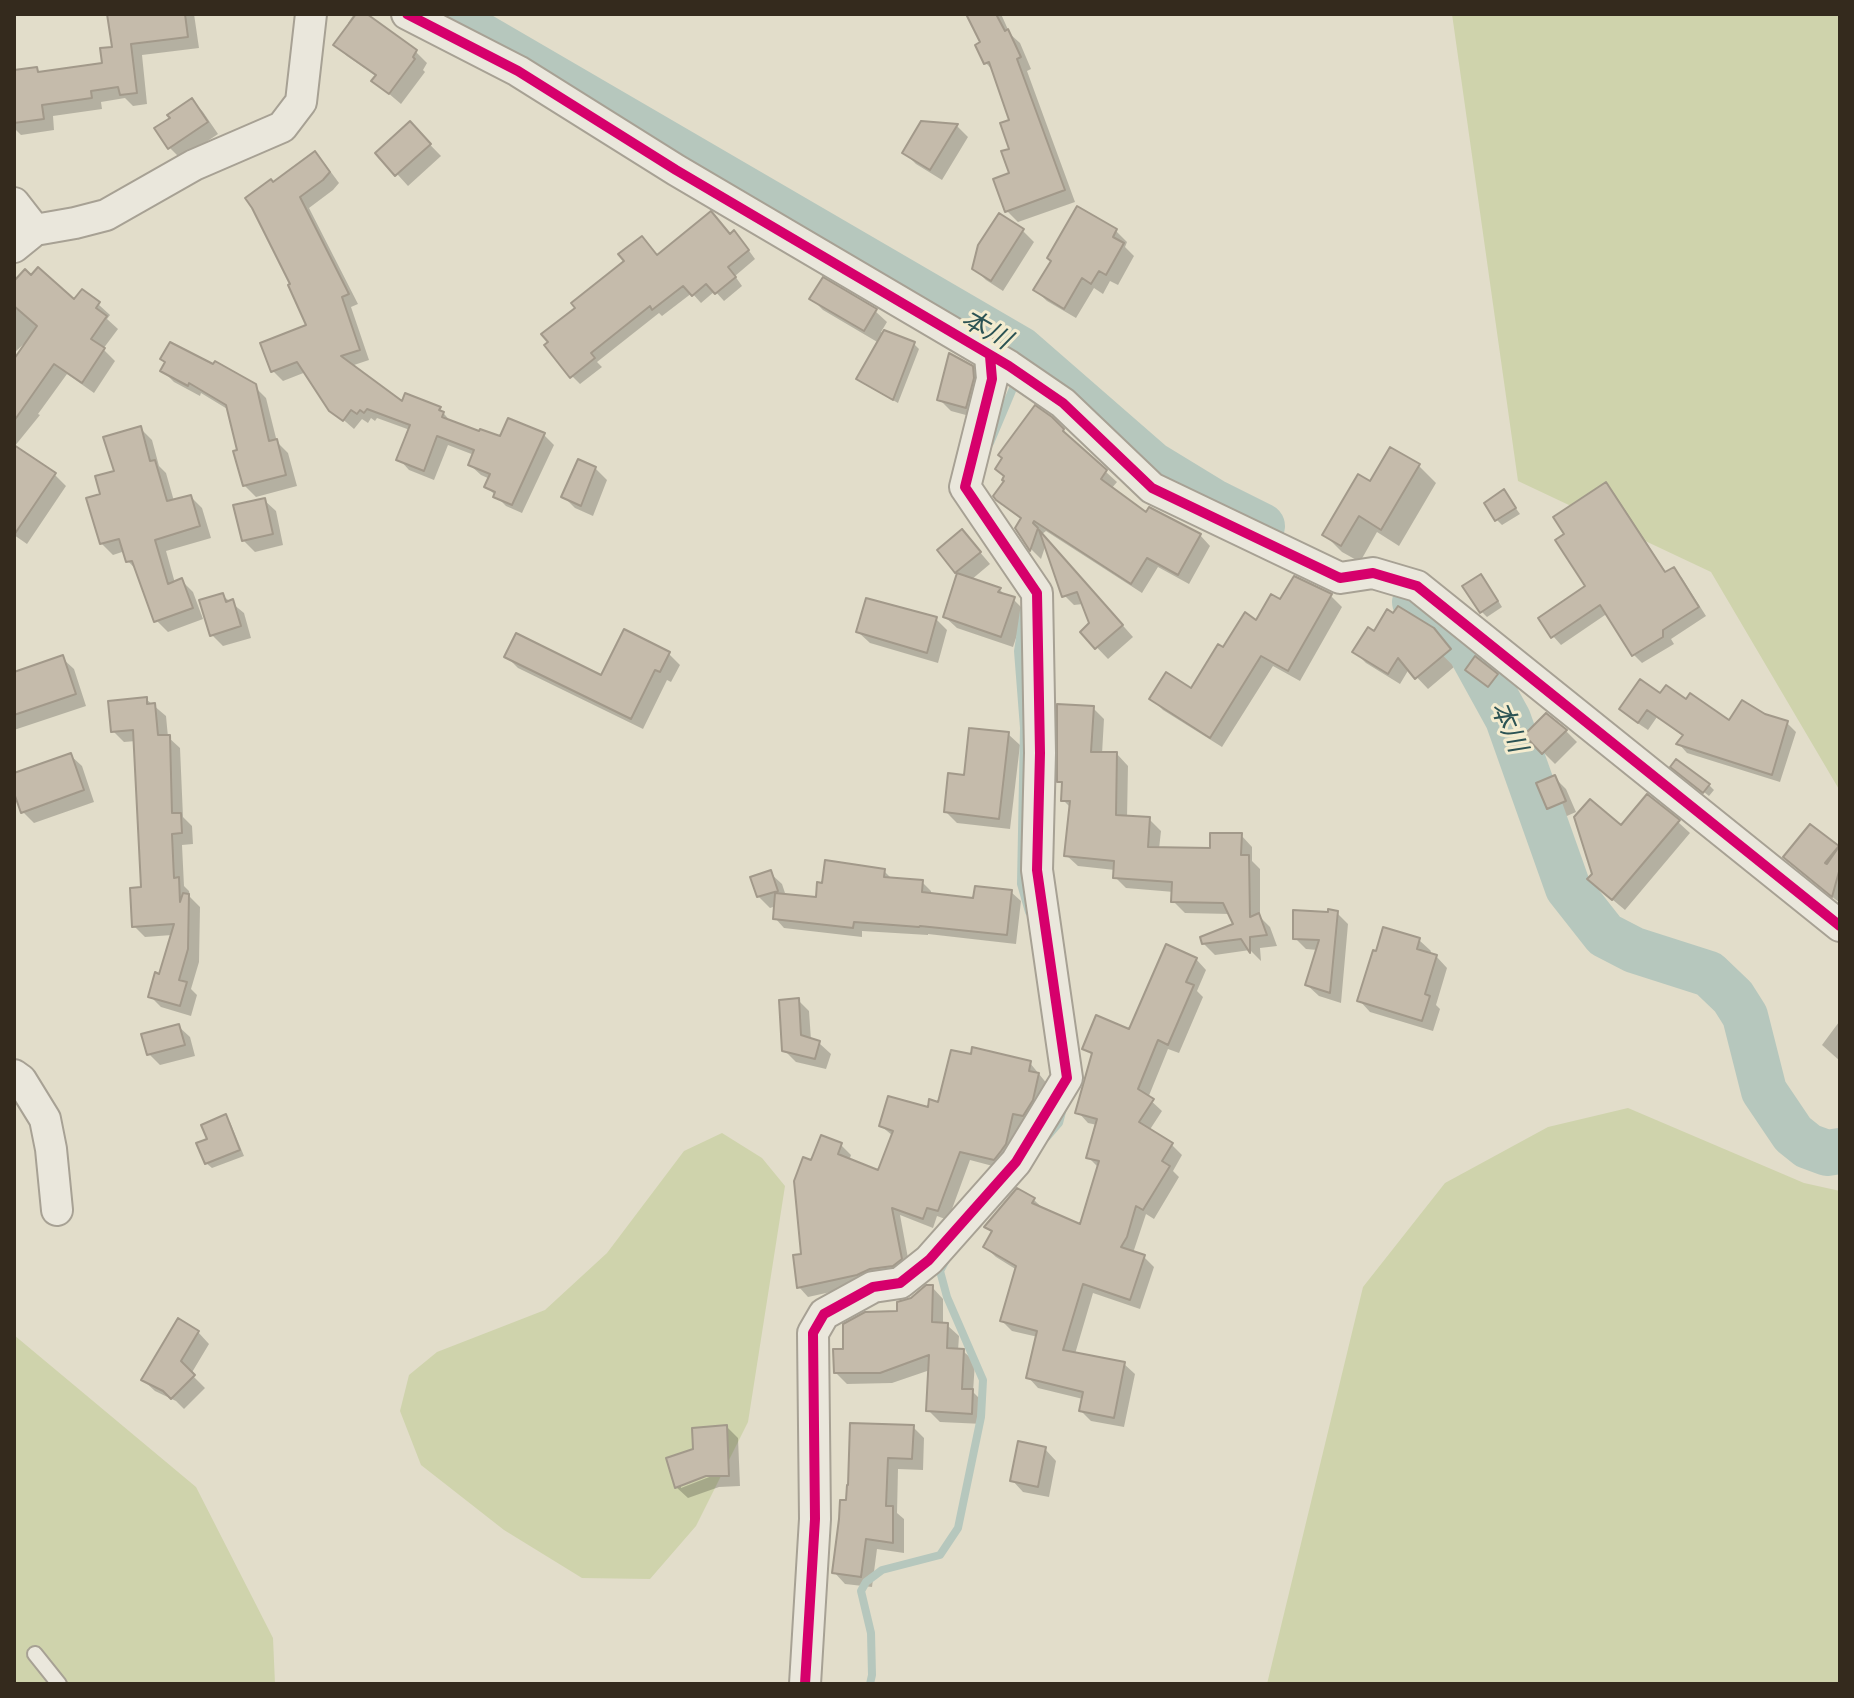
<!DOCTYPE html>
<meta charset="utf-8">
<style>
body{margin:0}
#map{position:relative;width:1854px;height:1698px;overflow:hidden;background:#e2ddca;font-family:Lora,serif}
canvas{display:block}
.frame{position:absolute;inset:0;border:16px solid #342a1d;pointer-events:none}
</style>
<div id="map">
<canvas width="1854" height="1698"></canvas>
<div class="frame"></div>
</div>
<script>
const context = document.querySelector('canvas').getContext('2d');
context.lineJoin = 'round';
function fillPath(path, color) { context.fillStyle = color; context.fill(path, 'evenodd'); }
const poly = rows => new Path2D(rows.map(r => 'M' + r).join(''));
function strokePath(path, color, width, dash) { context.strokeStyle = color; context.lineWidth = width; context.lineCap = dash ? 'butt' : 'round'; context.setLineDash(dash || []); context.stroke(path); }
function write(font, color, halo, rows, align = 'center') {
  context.font = font + ' Lora,"Noto Sans JP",serif'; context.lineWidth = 6; context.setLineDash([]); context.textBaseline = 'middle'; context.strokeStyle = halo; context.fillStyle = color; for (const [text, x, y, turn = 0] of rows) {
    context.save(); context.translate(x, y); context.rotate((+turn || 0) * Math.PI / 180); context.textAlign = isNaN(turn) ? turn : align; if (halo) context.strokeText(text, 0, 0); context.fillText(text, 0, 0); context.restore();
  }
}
fillPath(poly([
 [1452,14,1840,14,1840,791,1711,572,1518,481],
 [1628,1108,1804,1183,1840,1191,1840,1684,1267,1684,1363,1287,1445,1183,1548,1127],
 [722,1133,762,1158,785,1186,748,1422,696,1526,650,1579,582,1578,504,1530,421,1465,400,1411,409,1375,437,1352,545,1310,607,1253,684,1151],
 [14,1335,196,1487,273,1638,275,1684,14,1684]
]), '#cfd3ac');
fillPath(poly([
 [109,14,194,14,199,48,142,55,147,104,133,106,125,98,101,102,102,109,53,116,54,130,21,135,14,128,14,72,36,69,41,74,104,65,114,48],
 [354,14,364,14,416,52,427,63,423,70,425,72,401,104,374,81,377,77,347,56,336,45,350,26,348,23],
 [968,14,1001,14,1010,34,1020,43,1031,69,1027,71,1075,202,1018,222,1007,211,1012,175,1011,121,994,72,986,63,983,43],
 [192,100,203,112,218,134,181,159,170,148],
 [922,123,957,126,968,137,942,180,916,164,904,152],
 [410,124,441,156,408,186,378,153],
 [315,154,325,164,339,183,333,190,309,208,358,304,351,307,369,360,351,366,403,404,439,408,452,423,501,439,544,435,554,445,522,513,506,506,486,486,490,479,481,475,470,465,474,455,448,445,434,480,409,470,399,459,410,430,377,418,375,421,371,418,368,423,362,419,354,429,331,409,306,372,283,381,273,371,309,326,273,184],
 [1078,209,1116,231,1127,242,1125,247,1134,256,1118,285,1110,281,1103,294,1094,288,1076,318,1047,301,1035,290,1052,261],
 [1023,231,1034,242,1003,291,986,280,974,268],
 [731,236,742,241,755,259,735,276,742,286,724,301,715,291,701,303,692,293,662,316,659,313,597,362,602,367,580,384,572,376,658,257],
 [14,285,75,302,98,304,110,315,107,319,118,329,103,349,115,361,94,393,67,374,38,414,40,415,14,447,55,475,66,486,27,544,14,535,14,380,51,319,14,353],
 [812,299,875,311,887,322,881,332,914,344,919,349,898,403,864,384,858,379,879,343,823,310],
 [167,363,254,386,266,398,277,442,288,453,297,486,256,497,244,485,229,410,201,393,200,396,174,382,163,371],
 [972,367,984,379,977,418,951,411,939,399],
 [1050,419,1073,442,1117,482,1111,489,1146,515,1200,535,1210,546,1189,584,1158,567,1142,593,1046,531,1042,534,1133,637,1108,659,1082,632,1091,624,1083,604,1074,605,1062,593,1046,544,1041,559,1032,550,1017,528,1022,520,1009,510,997,499],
 [140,428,152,440,159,466,166,473,174,501,191,497,202,508,211,538,166,551,175,583,182,581,193,592,203,619,168,632,156,620,139,573,128,561,125,551,113,555,101,543,102,495],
 [1419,466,1436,483,1399,546,1377,532,1360,562,1342,552,1325,535,1370,484],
 [595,468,607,480,593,516,575,508,564,497],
 [1605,484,1614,493,1667,574,1674,569,1682,578,1706,616,1671,639,1674,644,1642,663,1634,655,1608,613,1561,645,1553,636,1588,587,1567,535],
 [1504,492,1520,514,1502,525,1497,520],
 [264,500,276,511,283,545,255,552,243,540],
 [962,531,990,564,971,580,1000,590,1007,597,1013,599,1025,611,1013,647,957,628,945,617,959,574,940,550],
 [1486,581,1502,607,1487,617,1482,612],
 [222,595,244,613,251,638,223,646,212,635],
 [1331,596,1342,607,1300,681,1273,666,1222,747,1163,710,1152,699,1191,690,1223,650,1281,602],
 [936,619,947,630,938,663,870,643,858,632],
 [1445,642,1461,661,1428,689,1409,669,1400,684,1366,663,1355,652],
 [669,654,680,665,671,682,667,680,643,729,518,668,506,656,602,678],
 [62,658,74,669,86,706,14,730,14,675],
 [1472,675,1496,675,1501,680,1494,691],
 [1661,696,1686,702,1730,723,1764,716,1787,723,1796,732,1780,782,1687,753,1679,744,1684,737,1657,717,1648,730,1630,718,1621,709],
 [146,699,166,716,168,737,180,748,183,817,192,826,193,844,182,845,184,886,189,891,190,897,200,907,199,962,191,989,197,995,191,1016,161,1007,150,996,160,976,172,935,145,937,134,926,143,889,136,741,124,742,113,731],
 [1093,708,1104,719,1102,754,1117,754,1128,766,1127,818,1149,819,1161,831,1159,849,1212,850,1241,835,1252,847,1252,861,1260,869,1260,917,1270,927,1277,946,1260,948,1261,961,1250,950,1215,955,1203,943,1235,925,1230,914,1185,913,1173,901,1174,892,1126,888,1115,877,1115,870,1078,866,1066,855,1071,808,1063,800,1064,785,1059,781],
 [1566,731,1577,742,1555,764,1526,735],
 [1008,734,1020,745,1010,829,957,823,946,812],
 [70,755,82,766,94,802,34,823,23,812,14,787,14,775],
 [1678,771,1709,785,1714,790,1709,796],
 [1554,777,1566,789,1576,812,1560,819,1548,808],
 [1678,822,1690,833,1625,910,1601,890,1621,828],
 [1811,826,1840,849,1840,903,1797,869],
 [884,871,893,880,922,882,931,891,931,895,975,900,1011,892,1021,901,1016,944,928,934,928,935,862,931,862,937,784,928,775,918,776,906,770,908,758,896,770,873,782,884,786,896,817,899],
 [1337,913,1348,924,1341,1003,1319,996,1307,985,1318,950,1306,949,1295,938],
 [1419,940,1431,951,1430,955,1436,956,1447,968,1436,1005,1440,1009,1433,1031,1370,1012,1359,1000,1377,954],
 [1196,959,1206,970,1197,991,1203,997,1179,1053,1168,1049,1148,1098,1162,1111,1149,1131,1172,1145,1182,1155,1173,1171,1179,1177,1154,1219,1146,1214,1133,1253,1144,1257,1154,1267,1140,1309,1093,1293,1075,1354,1124,1364,1135,1374,1124,1427,1091,1421,1081,1411,1083,1399,1038,1388,1028,1377,1038,1337,1012,1331,1002,1321,1017,1270,996,1257,985,1247,993,1234,986,1227,1017,1191,1034,1200,1046,1211,1081,1227,1099,1168,1088,1157,1097,1125,1088,1123,1078,1112,1093,1056,1085,1048,1130,1032],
 [798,1000,809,1011,811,1040,819,1043,831,1054,826,1069,796,1062,784,1050],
 [1839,1022,1840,1022,1840,1061,1822,1045],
 [178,1026,190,1037,195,1056,160,1065,149,1054],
 [1030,1063,1048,1085,1004,1169,970,1160,948,1220,937,1216,933,1228,900,1215,910,1269,867,1284,808,1297,799,1287,812,1162,822,1138,841,1145,851,1155,849,1161,880,1172,893,1136,881,1126,929,1110],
 [225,1117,230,1122,244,1156,212,1168,206,1163,209,1140],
 [932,1287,943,1299,943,1325,947,1325,959,1336,958,1351,963,1351,975,1362,973,1392,984,1403,983,1424,940,1422,928,1410,930,1370,892,1383,847,1384,836,1373,845,1351,899,1313,911,1299],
 [198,1332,209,1344,191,1374,205,1388,184,1409,176,1401,155,1391,143,1380],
 [727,1427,738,1438,740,1486,719,1487,688,1498,676,1487,695,1450],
 [715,1471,717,1474,681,1488,681,1483],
 [913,1427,924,1438,923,1470,898,1469,897,1513,904,1519,904,1553,877,1549,872,1587,845,1584,834,1572,848,1502],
 [1045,1449,1056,1461,1049,1497,1023,1492,1012,1480]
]), '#0003');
strokePath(poly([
 [990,443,1014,386,1016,377],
 [1024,611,1018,651,1024,728,1021,884,1029,912],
 [1047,1137,1059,1123,1063,1108],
 [870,1684,872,1675,871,1633,861,1591,866,1582,882,1570,940,1555,958,1528,981,1417,983,1380,947,1297,940,1271,947,1258]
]), '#b6c7bd', 8);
strokePath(poly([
 [444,14,1021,350,1153,465,1212,501,1262,526],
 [1415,602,1430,610,1470,650,1508,719,1568,888,1605,935,1634,950,1709,974,1733,997,1745,1016,1764,1091,1793,1134,1808,1146,1827,1153,1840,1151]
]), '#b6c7bd', 46);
const building = poly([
 [107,14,185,14,188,37,131,44,137,93,120,95,118,87,91,91,92,98,42,105,44,119,14,123,14,70,37,67,38,72,102,63,100,48,112,47,107,14],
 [356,14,367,14,417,50,413,57,415,59,389,94,371,81,376,75,333,45,356,14],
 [966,14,996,14,1005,31,1008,29,1021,57,1017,59,1065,190,1005,212,993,179,1009,173,1001,151,1009,149,1000,123,1009,120,989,62,984,64,975,45,980,42,966,14],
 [192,98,208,122,168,149,154,128,170,118,167,115,192,98],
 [410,121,431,144,395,176,375,153,410,121],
 [921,121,958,124,930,170,902,153,921,121],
 [315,151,330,172,323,180,300,197,349,294,342,297,360,350,341,356,402,401,405,393,441,407,439,410,444,412,442,417,479,431,480,429,500,436,508,418,545,433,512,505,493,497,495,492,484,487,490,474,468,465,474,450,437,436,424,471,396,460,410,425,367,409,364,413,360,410,357,414,351,410,343,421,329,411,297,362,271,372,260,343,306,325,288,285,290,284,252,208,245,198,271,179,273,182,315,151],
 [1077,206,1117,229,1113,237,1124,243,1106,275,1099,271,1091,284,1082,278,1064,309,1033,290,1051,261,1047,258,1077,206],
 [711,211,730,234,734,230,749,250,728,267,736,277,715,294,706,284,692,296,683,286,652,310,650,306,591,353,595,358,570,378,544,345,548,342,541,334,575,308,571,303,624,261,618,254,642,236,657,255,711,211],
 [999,213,1024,229,991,281,972,269,978,245,999,213],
 [38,267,74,299,82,289,100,302,96,308,107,316,91,339,105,348,82,383,54,364,14,421,14,359,37,326,14,306,14,281,25,269,31,275,38,267],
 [823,277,877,309,864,331,809,299,823,277],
 [884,330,915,342,893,400,856,379,884,330],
 [170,342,213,364,215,361,256,384,269,441,277,439,286,475,243,486,233,451,237,450,226,405,189,383,188,386,160,371,165,362,160,359,170,342],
 [949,353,973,366,974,378,966,408,937,400,949,353],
 [1035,405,1052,417,1064,429,1063,431,1107,470,1101,479,1146,512,1149,507,1201,534,1178,575,1147,558,1131,584,1034,521,1033,523,1038,528,1030,551,1015,528,1021,518,996,500,993,496,1004,481,1002,480,1004,476,995,469,1002,458,998,455,1035,405],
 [141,426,150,461,155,460,167,501,191,495,200,526,155,540,168,584,182,578,193,608,154,622,132,561,126,562,119,539,100,544,86,498,100,494,95,476,114,471,103,437,141,426],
 [14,445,56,473,14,535,14,445],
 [1390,447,1420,464,1381,530,1359,516,1341,546,1322,535,1358,474,1370,481,1390,447],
 [578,459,596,467,581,506,561,497,578,459],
 [1606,482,1665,572,1674,567,1699,607,1663,630,1663,637,1632,656,1600,605,1551,638,1538,618,1585,586,1555,540,1564,534,1553,517,1606,482],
 [1504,489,1516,508,1495,521,1484,503,1504,489],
 [265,498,273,534,242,541,233,505,265,498],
 [962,529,981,552,955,573,937,550,962,529],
 [1039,530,1123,625,1095,649,1080,632,1089,623,1077,592,1062,597,1039,530],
 [957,573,1001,588,998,592,1015,597,1001,637,943,617,957,573],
 [1481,574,1498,601,1480,613,1462,586,1481,574],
 [1294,576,1332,594,1288,671,1261,656,1210,738,1149,699,1166,672,1191,688,1218,644,1223,647,1245,612,1256,620,1271,594,1280,599,1294,576],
 [223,593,226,602,233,599,241,626,210,636,199,600,223,593],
 [866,598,937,617,927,653,856,632,866,598],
 [1398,606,1434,628,1451,649,1415,679,1398,658,1388,674,1352,652,1368,627,1374,631,1387,609,1393,613,1398,606],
 [624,629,670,652,660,672,655,670,631,719,504,657,516,633,601,675,624,629],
 [63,655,76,694,14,715,14,672,63,655],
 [1475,656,1498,674,1488,687,1465,670,1475,656],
 [1640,679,1660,693,1666,685,1686,699,1690,693,1729,720,1742,700,1765,714,1788,721,1772,775,1676,744,1683,735,1647,710,1638,723,1619,709,1640,679],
 [147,697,147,704,155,703,158,735,170,735,172,813,181,813,182,833,172,834,174,878,179,877,180,902,183,893,189,894,188,949,179,980,187,982,180,1006,148,997,155,972,159,974,174,924,132,927,130,888,141,887,133,730,111,732,108,701,147,697],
 [1057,704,1094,706,1091,752,1117,752,1116,815,1150,817,1148,847,1210,848,1210,833,1242,833,1241,855,1249,855,1250,917,1259,913,1267,935,1250,937,1250,953,1241,939,1202,944,1200,937,1233,924,1223,903,1171,902,1172,882,1113,878,1114,861,1064,856,1070,801,1061,801,1062,782,1057,782,1057,704],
 [1546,713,1567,730,1542,754,1524,735,1546,713],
 [969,728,1009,732,999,819,944,812,948,773,964,775,969,728],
 [71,753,84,790,21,813,14,793,14,773,71,753],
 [1676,759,1710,784,1703,793,1670,767,1676,759],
 [1555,775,1566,801,1547,809,1536,783,1555,775],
 [1647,794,1680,820,1612,900,1587,879,1592,874,1574,817,1590,799,1621,825,1647,794],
 [1810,824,1839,846,1825,863,1827,864,1840,845,1840,868,1832,897,1783,857,1810,824],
 [825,860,885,869,884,877,923,880,922,892,973,898,975,886,1012,890,1007,935,920,926,919,927,854,922,853,928,773,919,775,893,816,897,817,882,822,883,825,860],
 [771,870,778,891,757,897,750,877,771,870],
 [1328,909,1338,911,1330,993,1305,985,1319,940,1293,939,1293,910,1328,912,1328,909],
 [1383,927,1420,938,1417,949,1437,955,1425,994,1430,996,1422,1021,1357,1001,1373,950,1376,951,1383,927],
 [1166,944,1197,958,1186,982,1194,985,1168,1045,1158,1040,1138,1089,1154,1099,1139,1122,1173,1143,1162,1161,1170,1166,1143,1210,1136,1206,1127,1237,1121,1247,1145,1255,1130,1300,1083,1284,1063,1350,1125,1362,1114,1418,1079,1411,1083,1392,1026,1378,1037,1331,1000,1321,1016,1266,983,1247,992,1231,984,1227,1017,1188,1035,1198,1032,1203,1080,1224,1099,1161,1086,1158,1097,1119,1075,1113,1092,1053,1082,1049,1096,1015,1129,1029,1166,944],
 [799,998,801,1035,820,1041,815,1059,782,1051,779,1000,799,998],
 [179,1024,185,1045,147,1055,141,1034,179,1024],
 [972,1047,1031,1061,1029,1071,1039,1073,1033,1100,1023,1116,1013,1114,1006,1144,1001,1151,994,1160,960,1152,938,1211,927,1208,923,1219,892,1208,902,1259,893,1266,870,1269,857,1275,797,1288,793,1255,801,1254,794,1181,803,1157,811,1160,821,1135,842,1143,838,1154,878,1170,893,1131,879,1126,888,1096,928,1107,929,1099,938,1102,951,1050,971,1054,972,1047],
 [226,1114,240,1150,205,1164,196,1143,207,1139,201,1125,226,1114],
 [926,1285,933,1285,932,1322,948,1323,947,1348,964,1349,962,1389,973,1389,972,1414,926,1411,929,1355,880,1373,834,1373,833,1349,843,1349,843,1324,865,1312,897,1311,897,1302,911,1298,926,1285],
 [178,1318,199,1331,181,1361,195,1375,171,1399,163,1391,141,1380,178,1318],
 [850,1423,914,1425,912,1459,888,1458,886,1506,893,1506,893,1543,866,1539,861,1577,832,1573,839,1519,840,1500,846,1500,847,1485,848,1485,850,1423],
 [727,1425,729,1476,706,1476,675,1488,666,1458,693,1449,692,1428,727,1425],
 [1018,1441,1046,1447,1038,1487,1010,1481,1018,1441]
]);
fillPath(building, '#c5bbab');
strokePath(building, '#a2998a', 2);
const lane = poly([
 [35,1654,59,1684]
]);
const street = poly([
 [407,14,518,71,676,170,1009,366,1063,403,1152,488,1340,578,1373,573,1417,586,1840,926],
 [14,203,35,230],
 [14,247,35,230,75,223,106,215,194,165,282,127,301,102,311,14],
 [14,1075,21,1080,45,1119,51,1149,57,1210],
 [805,1684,815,1519,813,1333,824,1314,873,1287,900,1283,929,1260,1016,1162,1067,1078,1037,870,1040,753,1037,593,965,487,992,379,990,356]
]);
strokePath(lane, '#a7a194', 18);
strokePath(street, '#a7a194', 34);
strokePath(lane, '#eae7dc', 14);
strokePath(street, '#eae7dc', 30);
strokePath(poly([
 [407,14,518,71,676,170,1009,366,1063,403,1152,488,1340,578,1373,573,1417,586,1840,926],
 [805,1684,815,1519,813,1333,824,1314,873,1287,900,1283,929,1260,1016,1162,1067,1078,1037,870,1040,753,1037,593,965,487,992,379,990,356]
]), '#d6006c', 10);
write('italic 26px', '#2c5354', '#f4eccf', [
 ["本川",986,330,30],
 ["本川",1508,727,67]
]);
</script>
